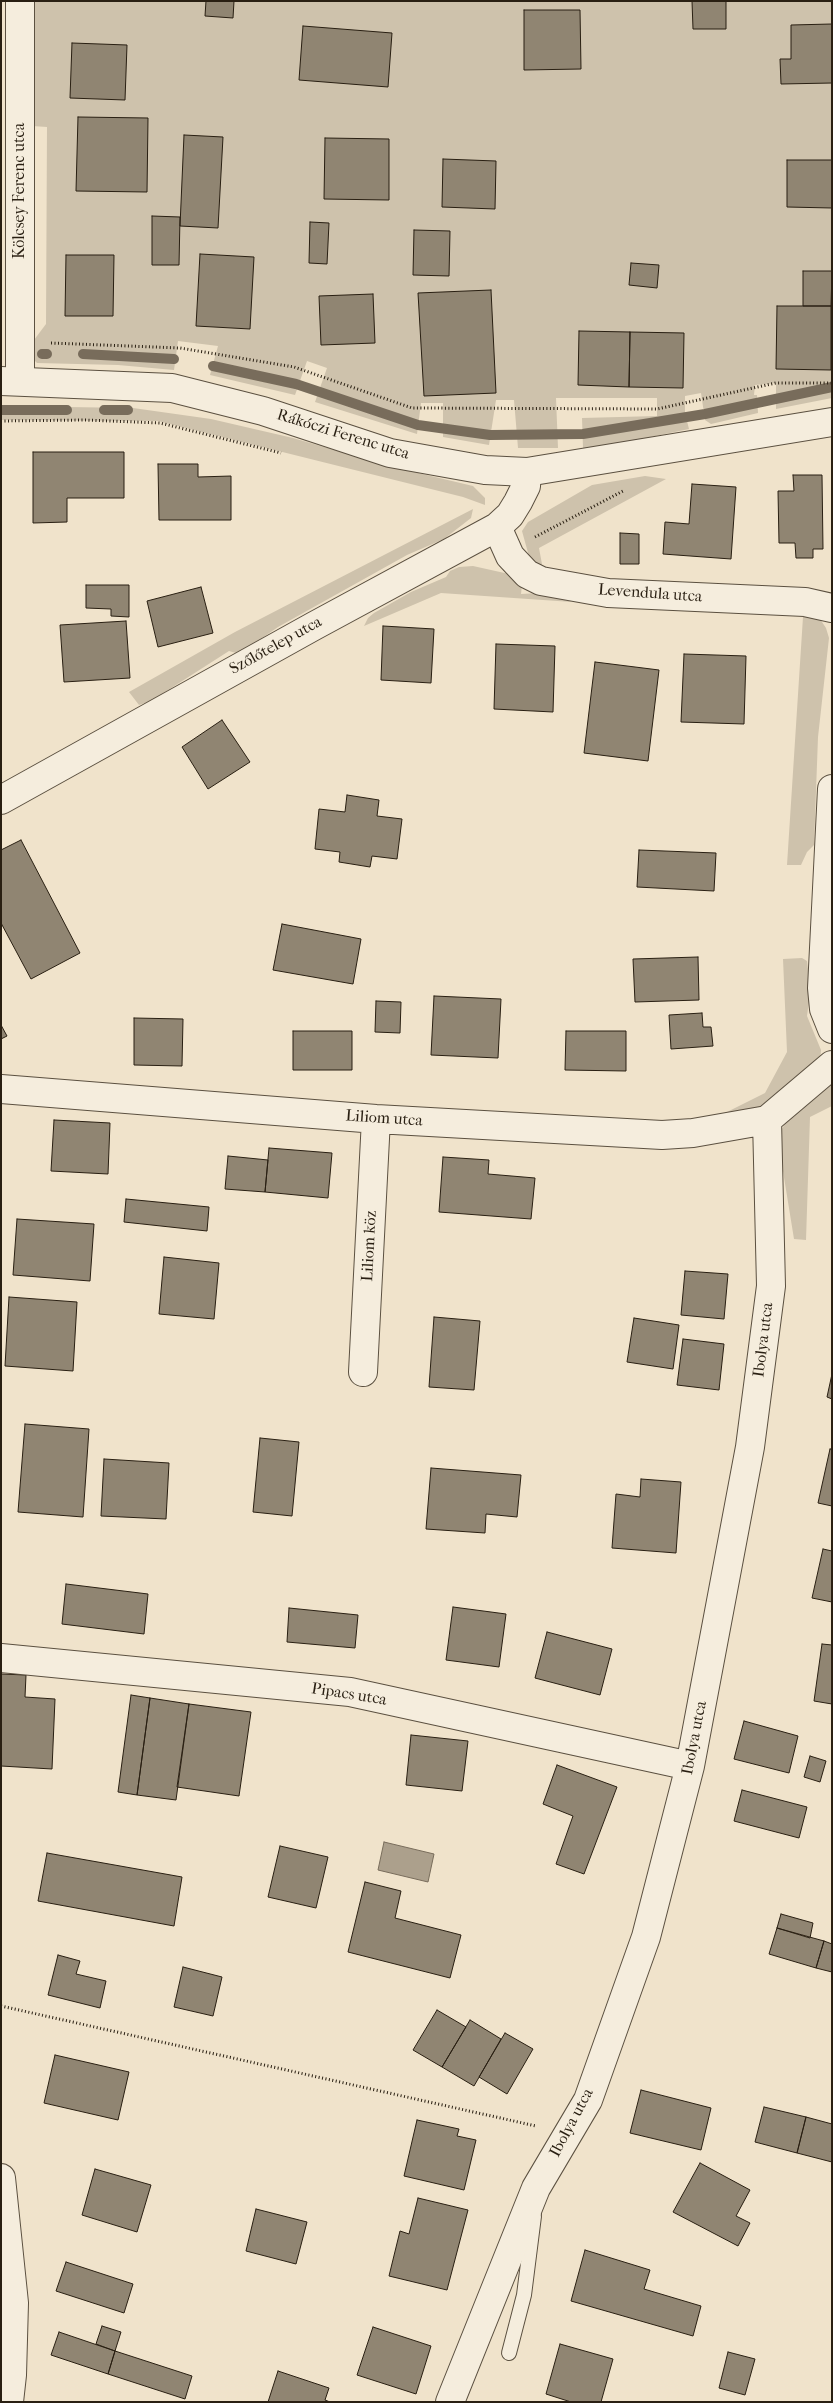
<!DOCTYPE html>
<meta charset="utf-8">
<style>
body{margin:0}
#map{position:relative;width:833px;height:2403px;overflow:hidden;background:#f0e3cb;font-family:"IM FELL French Canon",serif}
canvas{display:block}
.frame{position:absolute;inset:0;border:2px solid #291f12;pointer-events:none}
</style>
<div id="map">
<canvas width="833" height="2403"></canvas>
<div class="frame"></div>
</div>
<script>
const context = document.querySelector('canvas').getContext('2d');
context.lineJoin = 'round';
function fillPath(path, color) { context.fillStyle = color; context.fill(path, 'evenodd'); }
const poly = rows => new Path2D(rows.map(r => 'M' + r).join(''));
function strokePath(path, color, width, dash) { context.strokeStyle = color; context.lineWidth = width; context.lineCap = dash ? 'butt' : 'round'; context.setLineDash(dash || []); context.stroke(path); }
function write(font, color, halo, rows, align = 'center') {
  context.font = font + ' "IM FELL French Canon",serif'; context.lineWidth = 4.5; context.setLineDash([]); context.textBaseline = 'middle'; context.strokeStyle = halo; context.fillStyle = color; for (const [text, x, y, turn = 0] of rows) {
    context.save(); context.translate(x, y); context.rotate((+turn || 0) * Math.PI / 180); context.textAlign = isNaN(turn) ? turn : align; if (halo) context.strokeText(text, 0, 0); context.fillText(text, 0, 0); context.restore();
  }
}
fillPath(poly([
 [32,1,832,1,832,398,776,409,776,383,755,385,754,395,757,395,758,413,711,424,705,420,701,393,685,396,685,413,689,429,602,447,583,448,582,418,657,416,657,398,556,398,558,448,518,448,514,400,496,400,489,445,443,437,443,403,421,403,417,434,315,402,327,368,307,361,295,395,210,375,218,346,178,341,174,370,118,365,37,363,33,359,32,347,34,340,46,324,47,127,32,126],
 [1,406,133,408,211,419,293,438,397,468,473,486,485,498,485,505,463,497,158,421,1,420],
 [645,476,666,479,539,548,544,575,530,560,522,531,528,522,592,485],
 [473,509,471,518,444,539,407,555,278,627,245,650,236,653,229,651,151,701,139,705,129,692,235,632],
 [473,566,509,574,522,585,521,594,539,593,572,602,441,593,364,626,368,618,374,613,411,592,446,577,450,571,459,567],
 [808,614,820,619,826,628,829,638,818,737,814,845,807,852,801,865,787,865,803,617],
 [802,958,807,961,808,969,810,994,807,1016,821,1050,820,1061,772,1105,717,1117,765,1093,787,1052,783,959],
 [832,1081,832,1106,810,1117,806,1240,794,1239,782,1165,780,1132,793,1111]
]), '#cec2ac');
const water = poly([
 [384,1842,434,1854,428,1882,378,1870,384,1842]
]);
fillPath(water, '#aca08c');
strokePath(water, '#786c5b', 1);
strokePath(poly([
 [42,354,47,354],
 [83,354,174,359],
 [213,366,296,384,418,425,490,435,583,434,705,414,832,387],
 [1,410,67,410],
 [104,410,128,410]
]), '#786c5b', 10);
const building = poly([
 [206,1,234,1,233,18,205,16,206,1],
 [692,1,726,1,726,29,693,29,692,1],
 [524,10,580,10,581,69,524,70,524,10],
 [832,24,832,83,781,84,780,59,791,59,791,25,832,24],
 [303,26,392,33,388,87,299,80,303,26],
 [72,43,127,45,125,100,70,98,72,43],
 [78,117,148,118,147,192,76,191,78,117],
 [184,135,223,137,218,228,180,226,184,135],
 [325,138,389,139,389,200,324,199,325,138],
 [443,159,496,161,495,209,442,207,443,159],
 [787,160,832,160,832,208,787,207,787,160],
 [152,216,180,217,179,265,152,265,152,216],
 [310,222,329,223,327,264,309,263,310,222],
 [414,230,450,231,449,276,413,275,414,230],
 [200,254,254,257,250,329,196,326,200,254],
 [66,255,114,255,113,316,65,316,66,255],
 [631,263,659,265,657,288,629,285,631,263],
 [803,271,832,271,831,306,803,306,803,271],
 [491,290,496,393,424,396,418,293,491,290],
 [373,294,375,343,321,345,319,296,373,294],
 [777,306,831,306,831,370,776,369,777,306],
 [579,331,630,332,629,387,578,385,579,331],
 [630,332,684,333,683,388,629,387,630,332],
 [33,452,124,452,124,498,67,498,67,522,33,523,33,452],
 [158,464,198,464,198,477,231,476,231,520,159,520,158,464],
 [793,475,822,475,823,549,813,549,813,558,796,558,795,543,779,543,778,491,794,491,793,475],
 [692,484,736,487,731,559,663,554,665,522,689,524,692,484],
 [620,533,639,534,639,564,620,564,620,533],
 [86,585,129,585,129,617,111,616,111,609,86,608,86,585],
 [201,587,213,633,158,647,147,601,201,587],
 [126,621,130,678,64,682,60,625,126,621],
 [383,626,434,629,431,683,381,680,383,626],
 [496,644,555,646,553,712,494,709,496,644],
 [684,654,746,656,744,724,681,722,684,654],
 [595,662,659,670,648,761,584,753,595,662],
 [222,720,250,762,208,789,182,747,222,720],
 [347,795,379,800,377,816,402,819,397,859,372,856,370,867,339,862,340,852,315,849,319,809,345,812,347,795],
 [21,840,80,953,31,979,1,923,1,850,21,840],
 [639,850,716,853,714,891,637,887,639,850],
 [282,924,361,939,353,984,273,970,282,924],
 [698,957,699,1000,635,1002,633,959,698,957],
 [434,996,501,999,498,1058,431,1055,434,996],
 [376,1001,401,1002,400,1033,375,1032,376,1001],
 [702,1013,703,1027,711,1027,713,1046,671,1049,669,1015,702,1013],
 [134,1018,183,1019,182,1066,134,1065,134,1018],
 [1,1025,7,1036,1,1039,1,1025],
 [293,1031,352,1031,352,1070,293,1070,293,1031],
 [566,1031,626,1031,626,1071,565,1070,566,1031],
 [54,1120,110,1123,108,1174,51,1171,54,1120],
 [269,1148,332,1153,328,1198,265,1192,269,1148],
 [228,1156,268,1160,265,1192,225,1189,228,1156],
 [443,1157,489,1160,488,1174,535,1178,531,1219,439,1212,443,1157],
 [126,1199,209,1207,207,1231,124,1222,126,1199],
 [17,1219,94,1224,90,1281,13,1275,17,1219],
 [164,1257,219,1263,214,1319,159,1314,164,1257],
 [685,1271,728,1274,724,1319,681,1315,685,1271],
 [9,1297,77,1302,73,1371,5,1366,9,1297],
 [434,1317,480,1321,474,1390,429,1387,434,1317],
 [634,1318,679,1325,673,1369,627,1362,634,1318],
 [683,1339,724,1344,719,1390,677,1385,683,1339],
 [832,1374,832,1399,827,1397,832,1374],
 [25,1424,89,1429,83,1517,18,1512,25,1424],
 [260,1438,299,1442,292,1516,253,1512,260,1438],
 [830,1449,832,1449,832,1506,818,1503,830,1449],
 [104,1459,169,1463,166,1519,101,1516,104,1459],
 [431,1468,521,1475,517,1517,486,1514,485,1533,426,1529,431,1468],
 [641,1479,681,1482,676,1553,612,1548,616,1494,640,1497,641,1479],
 [823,1549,832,1551,832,1602,812,1598,823,1549],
 [66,1584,148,1594,144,1634,62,1624,66,1584],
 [453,1607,506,1614,499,1667,446,1660,453,1607],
 [289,1608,358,1615,355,1648,287,1642,289,1608],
 [547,1632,612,1649,600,1695,535,1678,547,1632],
 [822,1644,832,1645,832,1704,814,1701,822,1644],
 [1,1674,26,1675,25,1697,55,1699,52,1769,1,1766,1,1674],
 [131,1695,150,1698,137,1795,118,1792,131,1695],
 [150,1698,189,1704,176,1800,137,1795,150,1698],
 [189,1704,251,1712,239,1796,177,1787,189,1704],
 [744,1721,798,1736,789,1773,734,1759,744,1721],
 [411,1735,468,1741,462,1791,406,1785,411,1735],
 [810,1756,826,1761,820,1782,804,1777,810,1756],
 [557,1765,617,1787,584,1874,556,1864,573,1816,543,1804,557,1765],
 [742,1790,807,1807,799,1838,734,1821,742,1790],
 [280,1846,328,1857,316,1908,268,1897,280,1846],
 [47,1853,182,1877,174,1926,38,1901,47,1853],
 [365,1882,401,1891,395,1918,461,1935,450,1978,348,1952,365,1882],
 [781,1914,813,1923,810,1938,777,1928,781,1914],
 [777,1928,824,1941,816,1968,769,1954,777,1928],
 [824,1941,832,1944,832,1972,816,1968,824,1941],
 [58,1955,80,1961,76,1974,106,1981,100,2008,48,1995,58,1955],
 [183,1967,222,1977,213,2016,174,2007,183,1967],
 [437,2010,466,2027,442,2067,413,2050,437,2010],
 [470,2020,501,2039,474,2086,442,2067,470,2020],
 [505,2033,533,2049,507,2094,479,2077,505,2033],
 [55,2055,129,2072,118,2120,44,2103,55,2055],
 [641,2090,711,2108,701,2150,630,2133,641,2090],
 [764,2107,806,2117,797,2153,755,2142,764,2107],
 [806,2117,832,2124,832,2162,797,2153,806,2117],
 [417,2120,459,2129,457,2136,476,2140,464,2190,404,2176,417,2120],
 [700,2163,750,2190,736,2216,750,2223,738,2246,673,2212,700,2163],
 [95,2169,151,2185,137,2232,82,2215,95,2169],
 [418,2198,468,2210,447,2290,389,2276,400,2231,409,2234,418,2198],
 [256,2209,307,2222,296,2264,246,2251,256,2209],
 [585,2250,650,2270,644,2289,701,2306,693,2336,571,2301,585,2250],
 [66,2262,133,2284,124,2313,56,2291,66,2262],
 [102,2326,121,2332,115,2351,96,2344,102,2326],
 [373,2327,431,2346,416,2394,357,2375,373,2327],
 [59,2332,115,2351,108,2374,51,2355,59,2332],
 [560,2344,613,2359,601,2402,571,2402,546,2394,560,2344],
 [115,2351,192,2376,185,2399,108,2374,115,2351],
 [728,2352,755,2359,745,2395,719,2388,728,2352],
 [278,2371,329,2388,325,2400,330,2402,268,2402,278,2371]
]);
fillPath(building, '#908572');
strokePath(building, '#291f12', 1);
const service = poly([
 [509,2353,524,2295,534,2216]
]);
const minor = poly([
 [20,381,20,1],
 [497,527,510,556,527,574,541,581,608,593,805,602,832,608],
 [832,789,822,988,824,1009,832,1029],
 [1,800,314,626,497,527,510,515,518,502,526,486,527,472],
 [1,1089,376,1119,662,1135,693,1133,767,1120,832,1065],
 [363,1372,376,1119],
 [1,1658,350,1692,690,1766],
 [1,2178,14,2303,12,2375,9,2402],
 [450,2402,536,2188,588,2100,646,1937,690,1766,750,1447,771,1286,767,1120]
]);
const tertiary = poly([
 [1,381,172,388,263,411,390,453,485,470,527,472,832,422]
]);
strokePath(service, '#5b5040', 16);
strokePath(minor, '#5b5040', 30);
strokePath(tertiary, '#5b5040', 30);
strokePath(poly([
 [51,343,180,348,294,367,412,408,657,409,776,383,832,383],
 [1,421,85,420,160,423,281,453],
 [535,537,625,490],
 [1,2006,536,2126]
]), '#291f12', 3, [1, 2.5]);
strokePath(service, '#f5eddd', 14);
strokePath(minor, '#f5eddd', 28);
strokePath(tertiary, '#f5eddd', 28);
write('16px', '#291f12', '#f5eddd', [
 ["Kölcsey Ferenc utca",20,191,-90],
 ["Rákóczi Ferenc utca",343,435,17],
 ["Levendula utca",650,594,4],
 ["Szőlőtelep utca",276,646,-29],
 ["Liliom utca",384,1119,4],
 ["Liliom köz",370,1246,-87],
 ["Ibolya utca",764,1340,-83],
 ["Pipacs utca",349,1695,9],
 ["Ibolya utca",695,1738,-79],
 ["Ibolya utca",572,2123,-62]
]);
</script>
